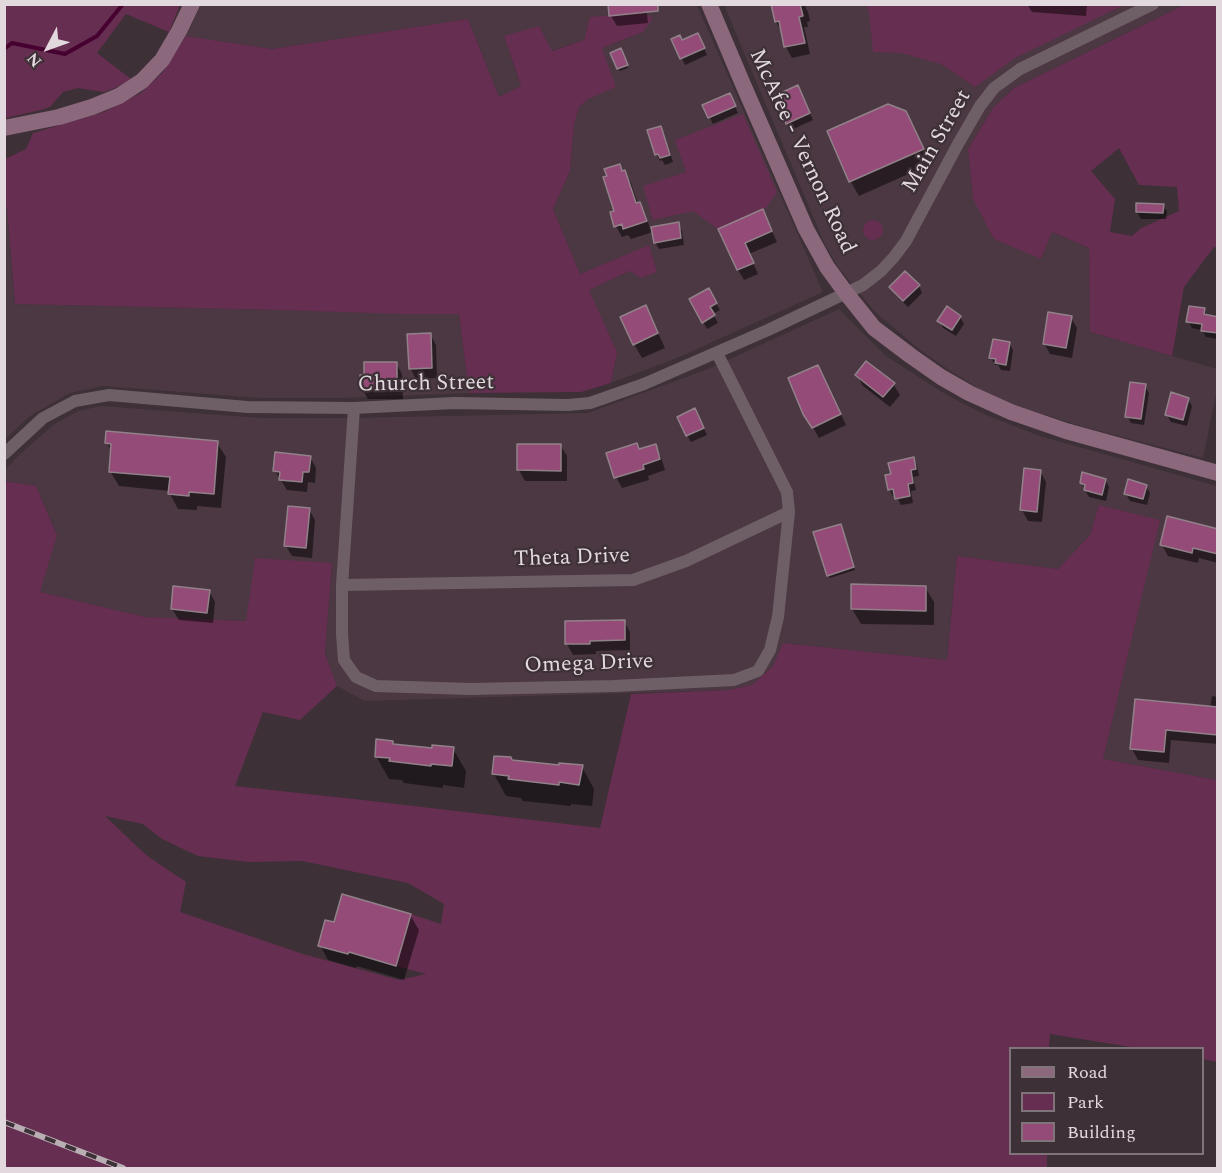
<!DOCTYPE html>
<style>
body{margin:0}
#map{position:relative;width:1222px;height:1173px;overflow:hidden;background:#3d3037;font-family:Spectral,serif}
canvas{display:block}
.frame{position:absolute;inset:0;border:6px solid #e2d9de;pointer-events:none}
.legend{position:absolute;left:1009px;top:1047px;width:195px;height:108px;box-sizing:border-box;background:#3d3037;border:2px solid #7f747a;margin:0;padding:8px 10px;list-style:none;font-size:18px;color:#e2d9de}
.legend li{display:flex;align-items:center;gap:12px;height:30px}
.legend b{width:30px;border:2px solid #7f747a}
.north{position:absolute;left:18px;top:18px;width:60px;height:60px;-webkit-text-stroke:4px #3d3037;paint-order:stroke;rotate:229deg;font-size:16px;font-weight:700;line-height:24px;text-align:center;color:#e2d9de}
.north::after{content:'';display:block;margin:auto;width:21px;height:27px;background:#e2d9de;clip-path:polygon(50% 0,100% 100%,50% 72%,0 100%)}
</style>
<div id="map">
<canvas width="1222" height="1173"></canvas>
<div class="frame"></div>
<ul class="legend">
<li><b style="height:8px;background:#8b687c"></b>Road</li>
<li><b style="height:16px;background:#662e50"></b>Park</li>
<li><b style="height:16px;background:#944b77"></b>Building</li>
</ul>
<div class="north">N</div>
</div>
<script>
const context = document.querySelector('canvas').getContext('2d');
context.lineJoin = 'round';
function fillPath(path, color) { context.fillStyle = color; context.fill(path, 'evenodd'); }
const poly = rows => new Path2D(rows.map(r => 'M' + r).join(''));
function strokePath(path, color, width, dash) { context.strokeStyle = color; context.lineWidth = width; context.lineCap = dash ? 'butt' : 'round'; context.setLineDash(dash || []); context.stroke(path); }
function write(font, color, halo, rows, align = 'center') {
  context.font = font + ' Spectral,serif'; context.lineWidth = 4.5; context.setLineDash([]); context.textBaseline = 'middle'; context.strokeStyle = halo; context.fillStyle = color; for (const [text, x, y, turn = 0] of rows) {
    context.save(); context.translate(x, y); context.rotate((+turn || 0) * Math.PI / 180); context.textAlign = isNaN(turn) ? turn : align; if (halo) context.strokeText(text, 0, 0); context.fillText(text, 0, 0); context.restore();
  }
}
fillPath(poly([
 [201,5,697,5,823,292,677,358,611,383,617,352,588,290,630,271,657,272,649,246,580,274,553,209,570,171,574,125,579,107,588,99,602,48,643,32,609,16,590,18,584,40,551,51,504,36,521,87,499,97,468,19,272,49,186,36],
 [724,5,1184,5,1014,88,993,108,968,149,973,199,1041,259,1052,232,1089,248,1090,332,1217,369,1217,390,1203,458,1084,427,1014,405,978,388,949,370,919,349,875,312,838,267,825,245],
 [5,208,7,208,15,304,459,314,469,393,342,398,259,398,103,386,70,393,30,416,5,439],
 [839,309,886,356,945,394,986,415,1040,436,1217,486,1217,780,1103,759,1159,521,1099,505,1090,535,1058,569,957,556,947,660,783,643,773,666,752,685,728,690,365,701,337,686,325,653,332,563,247,621,145,617,39,592,57,534,36,486,5,481,4,471,18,456,53,425,78,411,101,406,261,418,350,418,588,413,708,369]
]), '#4b3842');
fillPath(poly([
 [5,4,180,4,180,5,169,32,126,14,97,53,131,79,115,88,104,92,78,88,63,92,50,107,41,110,5,118],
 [1062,4,1080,6,1080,4,1124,5,1015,58,975,87,941,64,901,53,873,52,869,13,866,5],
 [1184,5,1217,5,1218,248,1214,247,1184,287,1172,356,1090,332,1089,248,1052,232,1041,259,994,239,973,199,968,149,993,108,1014,88],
 [1119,148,1139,185,1177,187,1179,211,1141,228,1132,236,1110,232,1115,199,1091,171],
 [643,13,653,18,643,32,602,48,616,87,588,99,579,107,574,125,570,171,553,209,580,274,649,245,657,272,641,278,630,271,589,290,617,352,611,383,581,392,469,393,459,314,403,314,280,310,15,304,7,208,5,208,5,159,26,149,33,133,104,112,141,93,162,73,186,36,272,49,468,19,499,97,521,86,504,36,539,26,552,51,584,40,590,17],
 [743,114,777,192,766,208,718,229,693,211,653,220,643,186,686,172,675,140],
 '863 230a10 10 0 1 1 20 0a10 10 0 1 1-20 0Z',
 [4,481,36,486,57,535,40,592,145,617,246,621,255,558,332,563,325,653,337,686,300,720,263,712,235,786,363,800,600,828,631,694,728,690,752,685,773,666,783,643,947,660,957,556,1058,569,1090,535,1099,505,1160,520,1103,759,1217,780,1217,1062,1203,1059,1202,1048,1137,1048,1050,1034,1049,1048,1010,1048,1010,1154,1047,1154,1047,1168,5,1168],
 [105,816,143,824,162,839,198,856,249,862,302,861,408,883,444,904,441,924,411,914,396,966,426,974,399,980,303,954,180,912,186,882,146,855]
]), '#662e50');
fillPath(poly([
 [646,4,648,23,617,26,611,16],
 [772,4,804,4,808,12,810,21,807,22,808,27,804,27,810,54,792,58,786,47,782,32,776,22],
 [1027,4,1087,4,1086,16,1032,12],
 [673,40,682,42,701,42,707,55,685,65],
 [622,53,628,68,620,71,618,69],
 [801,94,813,120,791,130,787,123],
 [733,102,738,113,713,124,704,106],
 [905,112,914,127,931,164,859,196,851,182,829,132],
 [660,127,664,134,673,162,665,165,662,160,660,161,656,154],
 [625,172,631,183,638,204,640,204,646,215,650,229,678,224,682,231,684,245,659,249,655,242,653,232,631,239,628,235,622,237,616,226,615,212,623,173],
 [1163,205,1167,212,1166,219,1141,219,1137,212],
 [762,211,777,242,749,254,758,274,744,280,738,270,720,229],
 [919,286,922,293,908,307,895,294,891,287],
 [708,290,720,310,713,314,718,323,707,329,691,300],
 [645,307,653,322,665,348,642,358,634,344],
 [1204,310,1208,316,1218,318,1218,339,1206,337,1202,330,1192,328,1188,321],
 [960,317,964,324,956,336,943,328,939,321],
 [1071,318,1077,328,1072,358,1050,354,1044,343],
 [430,334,436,345,437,378,416,379,410,368],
 [1009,343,1013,350,1010,371,1001,370,998,365,995,365,991,358],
 [396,363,402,374,403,399,368,399,362,389],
 [857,375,893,384,900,395,890,407,863,386],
 [823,377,846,425,819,438,805,413],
 [1145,386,1149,393,1144,425,1131,423,1127,416],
 [1188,399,1192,406,1187,426,1171,422,1167,415],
 [698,417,707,435,691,442,687,435],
 [107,443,217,443,226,457,221,508,197,506,197,510,178,509,170,494,170,491,119,486,110,471,112,452],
 [519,445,560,445,567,456,567,481,525,481,519,470],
 [655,446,661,457,665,470,648,476,649,480,622,488,616,477,639,451],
 [310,457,316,468,315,483,308,482,307,492,287,490,275,471],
 [913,459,917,465,919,476,913,477,916,490,911,491,913,503,901,505,896,495,893,496,889,489,892,475],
 [1040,471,1046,482,1042,522,1028,521,1022,510],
 [1106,481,1109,487,1106,501,1089,497,1081,483],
 [1146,486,1150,493,1147,505,1130,501,1126,494],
 [309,509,315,520,312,558,292,556,286,546],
 [842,528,855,570,830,578,828,575],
 [1218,530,1218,563,1199,558,1198,563,1168,556,1162,545],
 [925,587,934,602,934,625,861,624,852,609],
 [174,588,209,591,215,602,213,623,179,620,172,609],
 [624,621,630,632,630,650,596,651,596,654,573,655,567,644],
 [1212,696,1218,697,1218,744,1171,740,1169,763,1138,760,1132,749,1137,701,1210,708],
 [433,749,453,749,466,771,464,788,443,785,443,788,404,783,402,780,389,779,376,756],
 [582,767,594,789,592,806,571,804,571,806,523,801,521,798,506,796,494,774],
 [410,915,419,930,404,980,357,966,356,968,328,960,320,945,335,924]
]), '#0007');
strokePath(poly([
 [4,49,12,43,65,54,97,36,123,4]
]), '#470131', 4);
const building = poly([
 [608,4,658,4,658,11,609,16,608,4],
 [771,4,800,4,803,16,799,17,805,43,784,47,779,21,775,22,771,4],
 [698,33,705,48,680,59,671,39,680,35,682,40,698,33],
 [621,48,628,65,617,69,610,53,621,48],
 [798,85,810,113,786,124,774,96,798,85],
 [730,93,736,106,708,118,702,105,730,93],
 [888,104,906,111,924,149,849,182,827,131,888,104],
 [661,126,670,155,660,158,658,154,655,155,647,130,661,126],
 [620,164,622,171,625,170,636,203,640,202,647,221,623,229,622,224,614,227,610,212,614,211,603,177,607,176,604,169,620,164],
 [1136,203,1164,204,1163,213,1136,212,1136,203],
 [763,209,772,231,745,243,754,263,737,270,718,229,763,209],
 [679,222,681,238,654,243,651,227,679,222],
 [905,271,920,285,903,301,889,287,905,271],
 [709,288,717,303,710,307,715,315,702,323,689,299,709,288],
 [646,305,658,333,633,345,620,317,646,305],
 [947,306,961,316,952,330,937,321,947,306],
 [1189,306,1205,308,1204,314,1218,317,1218,333,1201,331,1202,324,1186,322,1189,306],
 [1048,312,1072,316,1066,348,1043,344,1048,312],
 [431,333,432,368,409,369,407,334,431,333],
 [993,339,1010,342,1006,365,995,363,996,359,989,358,993,339],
 [866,361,895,383,883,397,855,375,866,361],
 [364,362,397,362,397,389,361,389,360,375,364,375,364,362],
 [818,365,841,414,812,428,803,414,788,378,818,365],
 [1130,382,1146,384,1141,419,1125,417,1130,382],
 [1171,392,1189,398,1183,420,1165,415,1171,392],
 [695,408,704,428,686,436,677,417,695,408],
 [106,431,218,441,214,494,189,492,189,496,168,494,170,477,109,472,111,444,105,443,106,431],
 [637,443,639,449,656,444,660,459,643,465,644,469,614,478,606,453,637,443],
 [517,444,561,444,561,471,517,470,517,444],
 [275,452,311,456,309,472,303,472,302,482,279,480,280,472,273,471,275,452],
 [914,457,916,469,911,470,913,483,908,484,910,496,895,499,893,489,888,490,885,475,891,474,888,463,914,457],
 [1024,468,1041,470,1037,512,1020,510,1024,468],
 [1082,472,1106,479,1102,495,1084,490,1085,485,1080,483,1082,472],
 [1128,479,1147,485,1143,499,1124,494,1128,479],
 [288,506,310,508,306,548,284,546,288,506],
 [1167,516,1218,529,1218,554,1193,548,1192,553,1160,545,1167,516],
 [841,524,854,567,827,576,813,532,841,524],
 [851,584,926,586,926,611,851,609,851,584],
 [173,586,210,590,207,613,171,609,173,586],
 [625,620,625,640,590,641,590,644,565,644,565,621,625,620],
 [1135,699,1218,707,1218,735,1166,730,1164,752,1130,749,1135,699],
 [376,739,393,741,393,744,432,748,432,745,454,747,452,766,431,764,431,766,389,761,390,758,375,757,376,739],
 [494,756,511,757,512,760,559,765,559,763,583,765,579,785,559,782,559,785,508,779,509,776,492,774,494,756],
 [342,894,411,914,396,966,349,952,348,954,318,946,325,920,334,922,342,894]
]);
fillPath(building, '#944b77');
strokePath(building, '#918189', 1.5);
strokePath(poly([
 [354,408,342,585,342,634,344,660,356,677,376,686,471,689,614,686,734,680,758,671,770,650,778,617,789,512,787,492,717,353],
 [4,454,43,418,75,401,109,395,247,407,354,408,454,403,568,405,590,403,644,384,768,330,863,285,881,271,894,257,906,241,958,144,980,106,994,88,1020,69,1153,4],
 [342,585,633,580,686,561,789,512]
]), '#6e5f67', 12);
strokePath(poly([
 [709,4,742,82,806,229,827,267,846,293,874,328,911,356,941,377,969,393,1011,412,1066,431,1218,473],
 [4,128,59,117,92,107,119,96,142,81,162,60,179,31,192,4]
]), '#8b687c', 16);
const rail = poly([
 [4,1122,123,1168]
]);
strokePath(rail, '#b8aeb4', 6);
strokePath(rail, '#3d3037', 4, [11]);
write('22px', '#e2d9de', '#3d3037', [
 ["Main Street",938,142,-60],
 ["McAfee - Vernon Road",801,152,65],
 ["Church Street",426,385,-1],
 ["Theta Drive",572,559,-2],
 ["Omega Drive",589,665,-2]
]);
</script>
